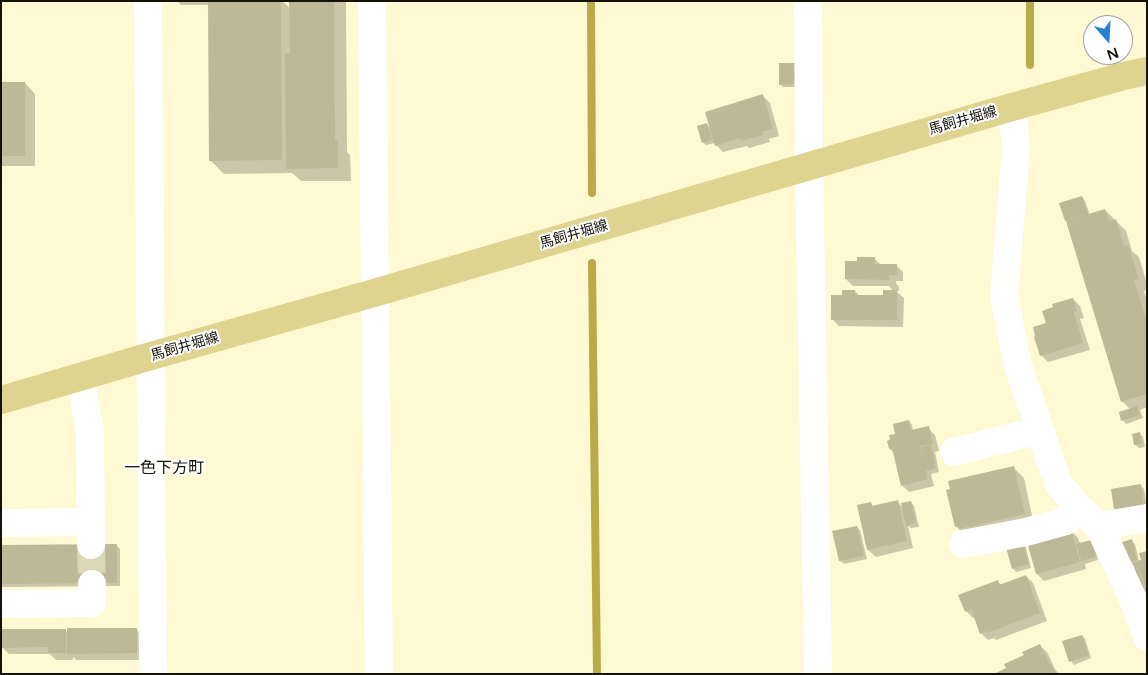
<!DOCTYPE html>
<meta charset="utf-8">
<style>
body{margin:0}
#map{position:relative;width:1148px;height:675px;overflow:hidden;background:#fef8d3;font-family:"Varela Round",sans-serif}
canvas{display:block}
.frame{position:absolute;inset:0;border:2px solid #141206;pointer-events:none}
.north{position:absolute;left:1083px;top:15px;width:50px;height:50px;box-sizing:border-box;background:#fff;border:1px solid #a1a09b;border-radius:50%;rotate:161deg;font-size:14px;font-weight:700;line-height:20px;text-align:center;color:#141206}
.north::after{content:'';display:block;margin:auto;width:18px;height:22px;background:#2a7fce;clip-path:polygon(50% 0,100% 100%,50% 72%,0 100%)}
</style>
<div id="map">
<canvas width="1148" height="675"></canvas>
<div class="frame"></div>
<div class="north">N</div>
</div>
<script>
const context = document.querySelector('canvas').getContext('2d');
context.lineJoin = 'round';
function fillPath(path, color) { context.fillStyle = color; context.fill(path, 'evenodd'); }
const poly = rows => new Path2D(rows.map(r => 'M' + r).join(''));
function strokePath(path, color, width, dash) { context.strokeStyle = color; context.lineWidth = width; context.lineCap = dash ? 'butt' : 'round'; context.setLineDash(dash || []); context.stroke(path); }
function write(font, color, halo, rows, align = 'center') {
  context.font = font + ' "Varela Round","Noto Sans JP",sans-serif'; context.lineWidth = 4; context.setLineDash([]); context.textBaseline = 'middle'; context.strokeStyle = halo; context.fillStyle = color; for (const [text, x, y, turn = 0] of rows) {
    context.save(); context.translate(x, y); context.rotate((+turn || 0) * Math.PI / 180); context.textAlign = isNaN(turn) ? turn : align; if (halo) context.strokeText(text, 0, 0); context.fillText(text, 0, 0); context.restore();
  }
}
fillPath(poly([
 [177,1,282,1,291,9,291,4,287,1,346,1,347,152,350,155,351,181,301,181,292,173,224,174,211,161,209,5,181,5],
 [780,64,801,87,783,87,780,84],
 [1,83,25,83,35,94,35,166,1,166],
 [763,96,770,103,779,136,769,139,770,142,749,148,747,146,723,152,716,145,715,143,706,145,703,142,706,124,712,129],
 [1082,197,1085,201,1090,215,1105,210,1126,231,1132,251,1139,257,1147,284,1147,290,1144,291,1147,300,1147,407,1140,410,1143,418,1126,424,1123,420,1131,410,1122,401,1067,222,1066,220],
 [875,259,881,265,896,265,903,272,903,281,896,281,896,283,899,287,899,291,896,291,904,298,903,327,839,326,832,319,843,296,855,291,860,296,885,296,893,291,889,286,853,286,846,279,858,262],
 [1073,299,1080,306,1084,318,1080,319,1090,350,1048,362,1041,355,1048,323],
 [909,421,912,425,913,431,928,428,935,435,939,451,935,452,939,472,931,474,934,486,909,492,902,485,894,453,890,449,888,441,898,434],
 [1140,434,1143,437,1145,447,1139,448,1135,444],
 [1013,467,1024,478,1034,525,966,537,956,526],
 [1141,486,1144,489,1147,508,1119,513],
 [897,501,903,508,911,502,914,506,919,527,911,528,908,526,913,548,876,557,868,550,871,504,874,507],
 [857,527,860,530,867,559,844,564,840,561],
 [1071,531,1078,538,1080,544,1090,541,1094,544,1098,560,1085,564,1086,569,1044,581,1037,574,1028,543],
 [1132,541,1135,544,1139,561,1142,561,1147,592,1147,595,1145,596,1134,564,1132,565,1128,562],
 [1025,544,1031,568,1016,572,1013,568],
 [116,545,120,549,120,586,1,587,1,546],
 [1026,576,1033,583,1047,621,996,640,994,638,988,640,981,633,975,617,973,618,966,611,998,581,1001,585],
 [136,629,143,636,143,660,76,660,73,657,73,660,56,660,50,654,9,654,2,647,65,630,69,633],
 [1082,636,1085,639,1091,658,1074,665,1071,661],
 [1039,645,1047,652,1055,669,1059,674,996,674,1007,669]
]), '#0003');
strokePath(poly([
 [591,1,592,193],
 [1030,1,1030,65],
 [592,263,597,674]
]), '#baab49', 8);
fillPath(poly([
 [208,1,281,1,282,160,209,161],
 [289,1,334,1,335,140,338,140,338,168,286,169,285,53,290,53],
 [779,63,798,63,798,84,779,85],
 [1,82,25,82,25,156,1,156],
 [763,94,773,128,762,132,763,135,741,141,740,138,715,146,705,112],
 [707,123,712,140,702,143,697,126],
 [1082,196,1088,214,1065,221,1059,203],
 [1105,209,1109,221,1116,219,1124,247,1128,245,1139,279,1134,281,1147,321,1147,394,1121,402,1066,221],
 [857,257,875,257,875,264,897,264,897,275,889,275,889,280,845,279,845,261,857,261],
 [842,290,855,290,855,295,883,295,883,290,897,290,897,320,831,320,831,295,842,295],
 [1073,298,1077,311,1074,312,1083,343,1040,356,1034,337,1035,336,1033,327,1046,323,1042,311,1053,307,1052,304],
 [1137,406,1140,415,1121,421,1119,412],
 [909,420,911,430,929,426,933,444,920,446,923,458,921,447,931,445,936,468,926,471,928,479,901,486,892,448,889,449,887,441,890,440,889,435,895,434,893,424],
 [1140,432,1142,444,1134,445,1132,434],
 [1014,466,1025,514,959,529,958,526,955,527,946,490,950,489,948,481],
 [1141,484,1144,505,1114,510,1111,489],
 [898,500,907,541,867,550,857,505,871,502,872,506],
 [911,501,916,523,906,526,901,503],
 [857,526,864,556,839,561,832,531],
 [1071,530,1080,562,1036,574,1027,542],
 [1132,539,1137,560,1127,563,1122,542],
 [1022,540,1029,564,1012,569,1005,544],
 [1091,540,1096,557,1081,561,1076,544],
 [117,544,117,583,1,584,1,545],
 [1147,551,1147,592,1146,592,1137,561,1141,560,1139,553],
 [1137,562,1145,592,1141,593,1133,563],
 [1026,575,1040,613,987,633,987,631,980,634,971,609,965,612,958,595,998,580,999,585],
 [67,628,137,628,137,653,67,654],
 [1,629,66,629,66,653,48,653,48,647,1,648],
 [1082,635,1089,655,1069,662,1062,641],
 [1040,644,1050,665,1051,664,1056,674,994,674,1006,668,1004,664,1024,655,1022,652]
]), '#bdb895');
strokePath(poly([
 [91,545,92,584]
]), '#dbd6b4', 28, [28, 14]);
strokePath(poly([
 [148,1,153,674],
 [372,1,379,674],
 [808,1,809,166,818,674],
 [1012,107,1016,147,1004,297,1018,366,1058,483,1078,507,1099,526,1133,599,1147,637],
 [80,377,90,431,91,545],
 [954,452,1040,430],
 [1,523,91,522],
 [1099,526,1147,518],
 [963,544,1026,532,1066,521,1078,507],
 [1,604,92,603,92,584]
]), '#fff', 28);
strokePath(poly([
 [1,400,151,356,374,293,1012,107,1124,76,1147,71]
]), '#dfd48f', 28);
write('14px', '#141206', '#fff', [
 ["馬飼井堀線",963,121,-16],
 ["馬飼井堀線",574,235,-16],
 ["馬飼井堀線",185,347,-16]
]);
write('16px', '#141206', '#fff', [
 ["一色下方町",164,469]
]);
</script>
